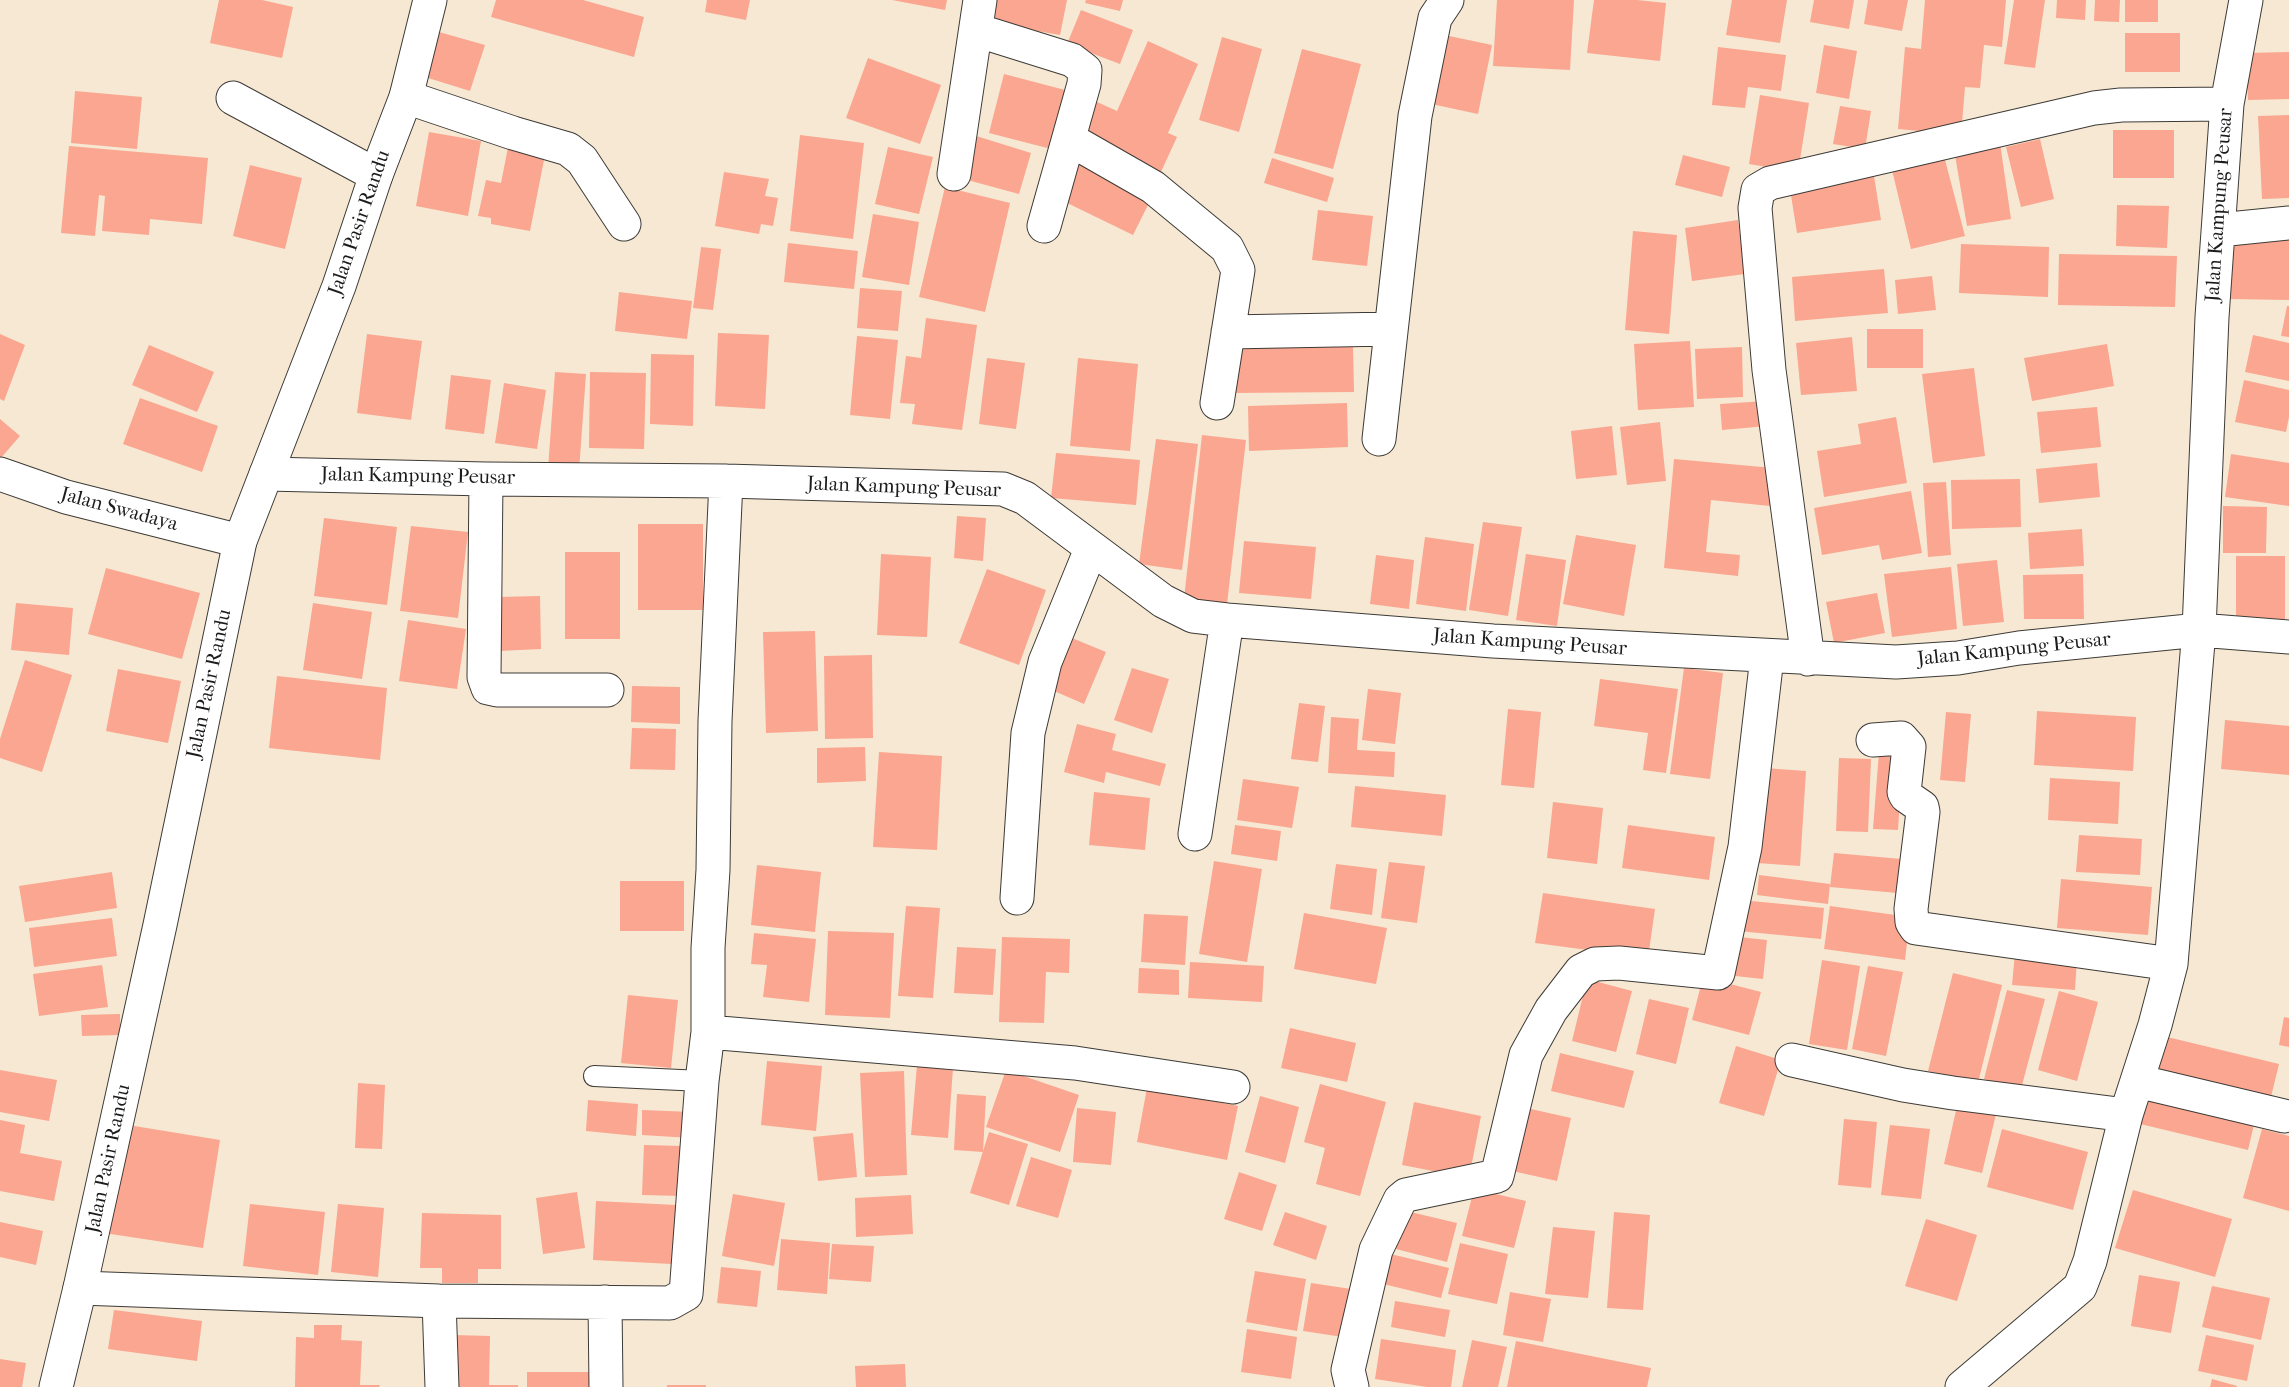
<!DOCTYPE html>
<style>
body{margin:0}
canvas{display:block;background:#f6e8d2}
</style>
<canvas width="2289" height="1387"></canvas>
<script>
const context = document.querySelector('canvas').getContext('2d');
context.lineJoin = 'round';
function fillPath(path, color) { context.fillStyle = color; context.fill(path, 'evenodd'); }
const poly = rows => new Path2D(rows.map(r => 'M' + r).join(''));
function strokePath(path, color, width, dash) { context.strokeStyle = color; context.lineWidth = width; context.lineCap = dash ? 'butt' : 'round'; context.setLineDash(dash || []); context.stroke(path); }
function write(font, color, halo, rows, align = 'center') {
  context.font = font + ' "IM FELL French Canon",serif'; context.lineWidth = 4.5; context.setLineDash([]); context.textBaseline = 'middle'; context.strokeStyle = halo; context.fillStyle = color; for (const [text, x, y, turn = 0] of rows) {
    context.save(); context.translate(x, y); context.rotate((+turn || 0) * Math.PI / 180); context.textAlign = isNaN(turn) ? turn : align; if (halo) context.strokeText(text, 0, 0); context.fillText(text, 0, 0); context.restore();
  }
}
fillPath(poly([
 [219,0,262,0,293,7,282,58,210,43],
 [496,0,583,0,644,17,634,57,491,17],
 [707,0,750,0,746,20,705,12],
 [892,0,947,0,945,10],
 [995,0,1067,0,1060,35,991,23],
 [1086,0,1123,0,1120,11,1085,3],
 [1497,0,1574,0,1570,70,1493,66],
 [1594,0,1637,0,1666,3,1660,61,1587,53],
 [1732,0,1787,0,1780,43,1726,35],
 [1814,0,1854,0,1849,29,1810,22],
 [1868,0,1908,0,1902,31,1864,24],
 [1925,0,2006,0,2002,47,1984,45,1980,88,1965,87,1961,135,1898,129,1905,47,1921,49],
 [2014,0,2045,0,2035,68,2004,64],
 [2057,0,2086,0,2085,20,2056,18],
 [2095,0,2120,0,2119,22,2094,21],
 [2125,0,2158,0,2158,22,2125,22],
 [1081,10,1133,30,1120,64,1067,44],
 [439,32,485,45,470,91,425,77],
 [1435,33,1492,45,1478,114,1422,102],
 [2125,33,2180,33,2180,72,2125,72],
 [1222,37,1262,49,1239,132,1199,120],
 [1148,41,1198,64,1168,133,1177,137,1160,174,1081,139,1097,102,1117,111],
 [1824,45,1857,51,1849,99,1816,93],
 [1718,47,1786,55,1781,91,1748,87,1745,108,1712,105],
 [1302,49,1361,64,1333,169,1274,153],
 [2289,52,2289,99,2248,100,2246,53],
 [868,58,941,85,920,144,846,118],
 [1004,74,1065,90,1051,149,989,133],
 [75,91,142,97,137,149,71,143],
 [1760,95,1809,103,1798,172,1749,164],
 [1840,106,1871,111,1865,149,1833,144],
 [2289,115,2289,198,2262,199,2258,116],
 [2113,130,2174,130,2174,178,2113,178],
 [429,132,481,141,468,216,416,206],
 [800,135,864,143,853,239,790,231],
 [973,135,1031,153,1019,194,960,178],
 [510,137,547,145,530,231,491,224,491,218,478,216,486,180,501,183],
 [2040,139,2054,199,2021,207,2006,147],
 [2000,143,2011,219,1967,226,1954,149],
 [69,146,208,158,202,224,150,219,149,235,102,231,105,196,99,195,95,236,61,233],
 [888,147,933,157,919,214,875,204],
 [1683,155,1730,167,1722,197,1675,185],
 [1944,156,1965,236,1911,249,1892,170],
 [1079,158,1154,193,1133,235,1059,199],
 [1272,158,1334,178,1327,202,1264,183],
 [250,165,302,178,285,249,233,236],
 [724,172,769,179,765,196,778,198,773,226,761,224,759,234,715,226],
 [1874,176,1881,220,1797,233,1790,189],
 [945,187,1010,203,985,312,919,297],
 [2117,205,2169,206,2167,248,2116,246],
 [1318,210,1373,216,1367,266,1312,260],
 [873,214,919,222,909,285,862,277],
 [1738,220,1745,274,1692,281,1685,228],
 [1633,231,1677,235,1669,334,1625,330],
 [2231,235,2289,237,2289,300,2229,299],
 [788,243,858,251,854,289,784,282],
 [1961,244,2049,247,2048,297,1959,293],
 [701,247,721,249,713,310,693,308],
 [2059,254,2177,256,2175,307,2058,305],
 [1884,269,1888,313,1795,321,1792,277],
 [1932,276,1936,310,1898,314,1895,280],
 [860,288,902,291,898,331,857,328],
 [619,292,692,301,687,339,615,331],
 [2287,306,2289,306,2289,337,2281,336],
 [926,318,977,325,962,430,912,424,915,404,900,403,906,356,921,358],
 [1867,329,1923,329,1923,368,1867,368],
 [718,333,769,335,765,409,715,406],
 [0,334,25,345,4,401,0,399],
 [367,334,422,341,411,420,357,413],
 [2253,335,2289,343,2289,381,2245,372],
 [857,336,898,340,890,419,850,415],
 [1852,337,1857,391,1801,395,1796,343],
 [1690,341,1694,407,1638,410,1634,344],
 [2107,344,2114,386,2032,401,2024,358],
 [149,345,214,372,197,412,132,385],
 [1353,346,1354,392,1233,393,1232,347],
 [1742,347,1743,397,1697,399,1695,349],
 [651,354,694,355,693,426,650,424],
 [987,358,1025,363,1016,429,979,424],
 [1078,358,1138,364,1130,451,1070,446],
 [1974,368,1985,456,1933,463,1922,374],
 [555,372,586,374,579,471,548,469],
 [590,372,646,373,644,449,589,448],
 [451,375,491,380,484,434,445,429],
 [2244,380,2289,390,2289,417,2286,432,2235,422],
 [504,383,546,390,537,449,495,443],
 [140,398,218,426,202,472,123,444],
 [1765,401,1767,426,1722,430,1720,404],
 [1347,403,1348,447,1249,451,1248,406],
 [2097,407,2101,447,2041,453,2037,412],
 [1896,417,1907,483,1824,497,1817,451,1861,444,1858,424],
 [0,419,20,436,0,459],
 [1660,422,1666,481,1627,485,1620,427],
 [1612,426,1617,475,1576,479,1571,431],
 [1202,435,1246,440,1227,604,1184,599],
 [1156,439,1198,444,1182,570,1139,564],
 [1056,453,1140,460,1136,505,1051,498],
 [2231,454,2289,463,2289,506,2225,497],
 [1674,459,1773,468,1770,506,1711,500,1706,552,1740,555,1738,576,1664,568],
 [2097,463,2100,497,2039,503,2036,469],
 [2020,479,2021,527,1952,529,1951,480],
 [1946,482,1951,555,1928,557,1923,483],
 [1911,491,1922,553,1882,560,1879,545,1822,555,1814,508],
 [2223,506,2267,507,2266,553,2223,553],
 [957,516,986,518,983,561,954,558],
 [324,518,397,527,387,605,314,596],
 [1483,522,1522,527,1508,616,1469,610],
 [638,524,703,524,703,610,638,610],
 [411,526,468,532,458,618,400,611],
 [2082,529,2084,566,2030,569,2028,533],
 [1576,535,1636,545,1624,616,1563,604],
 [1425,537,1474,544,1466,611,1416,604],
 [1244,541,1316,547,1311,599,1239,593],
 [565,552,620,552,620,639,565,639],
 [881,554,931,557,927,637,877,635],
 [1526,554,1566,560,1557,626,1516,620],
 [1376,555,1414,560,1409,609,1370,604],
 [2236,556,2285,556,2285,627,2236,627],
 [1997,560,2004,622,1963,626,1957,564],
 [1951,567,1957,629,1892,637,1884,574],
 [106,568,200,593,182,659,88,634],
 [987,569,1046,590,1019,665,959,643],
 [2083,574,2084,619,2024,619,2023,575],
 [1877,593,1885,633,1834,643,1826,602],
 [540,596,541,649,499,651,497,597],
 [16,603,73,608,69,655,11,650],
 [313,603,372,612,362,679,303,670],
 [408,620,466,629,457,689,399,681],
 [815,631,818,731,766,733,763,632],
 [1067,636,1106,652,1084,704,1045,687],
 [872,655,873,738,825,739,824,656],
 [25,660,72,675,42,772,0,758,0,739],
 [1132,668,1169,679,1152,733,1114,720],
 [1684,668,1723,673,1710,779,1670,774],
 [118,669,181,681,168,743,106,731],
 [277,676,387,688,380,760,269,748],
 [1600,679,1678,689,1666,773,1643,770,1648,733,1594,726],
 [632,686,680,687,680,724,631,722],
 [1368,689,1401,693,1395,744,1362,740],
 [1299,703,1325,706,1318,762,1291,759],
 [1508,709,1541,712,1534,788,1501,785],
 [2037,711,2136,717,2133,771,2034,765],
 [1946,712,1971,714,1965,782,1940,780],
 [1331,717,1359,719,1357,750,1395,752,1394,777,1328,773],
 [2225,720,2289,726,2289,775,2221,769],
 [1077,724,1116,734,1112,750,1166,764,1160,786,1106,772,1104,783,1064,772],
 [632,728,676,729,675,770,630,769],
 [865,747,866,781,817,783,817,748],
 [879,752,942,756,937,850,873,847],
 [1879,752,1903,753,1898,830,1873,829],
 [1839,758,1871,759,1868,832,1836,831],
 [1764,768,1806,771,1800,866,1757,863],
 [2050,778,2120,782,2118,824,2048,820],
 [1243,779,1299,787,1292,828,1237,820],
 [1355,786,1446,795,1442,836,1351,827],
 [1094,792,1150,798,1145,850,1089,845],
 [1553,802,1603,808,1597,864,1547,858],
 [1235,825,1281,831,1277,861,1231,854],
 [1628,825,1715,837,1709,880,1622,868],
 [2079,835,2142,839,2140,875,2076,872],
 [1834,853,1913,860,1909,894,1830,887],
 [1214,861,1262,869,1247,962,1199,954],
 [1389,862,1425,866,1417,923,1381,918],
 [1336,864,1377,869,1372,915,1330,909],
 [757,865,821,872,815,932,751,925],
 [112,872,117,908,25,922,19,886],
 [1759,875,1830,884,1828,904,1757,895],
 [2061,879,2152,887,2148,935,2057,928],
 [620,881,684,881,684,931,620,931],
 [1543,893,1655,909,1648,958,1535,943],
 [1741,900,1824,908,1821,939,1738,931],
 [906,906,940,908,933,998,898,996],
 [1830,906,1910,917,1905,960,1824,949],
 [1304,913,1387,928,1376,984,1294,969],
 [1144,914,1188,916,1185,965,1141,962],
 [112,918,117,956,34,967,29,928],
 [828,931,894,933,890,1018,825,1015],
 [754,933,816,939,809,1002,763,997,767,965,751,964],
 [1730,936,1767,940,1763,979,1726,975],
 [1002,937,1070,939,1069,973,1046,972,1044,1023,999,1022],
 [957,947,996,949,993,995,954,993],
 [2015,953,2077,958,2075,990,2012,985],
 [1822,960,1860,966,1847,1050,1809,1044],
 [1190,962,1264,966,1262,1002,1188,998],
 [102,965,108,1007,39,1016,33,974],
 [1868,966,1903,972,1886,1056,1852,1049],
 [1139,968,1179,970,1179,995,1138,993],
 [1953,973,2002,985,1978,1083,1928,1071],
 [1703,977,1761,992,1749,1035,1692,1020],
 [1587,979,1632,991,1616,1052,1572,1041],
 [2007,990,2045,999,2021,1089,1984,1079],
 [2059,991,2098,1002,2077,1081,2038,1070],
 [628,995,678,1000,671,1068,621,1063],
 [1649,999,1689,1008,1676,1064,1636,1054],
 [120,1014,120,1035,82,1036,81,1015],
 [2284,1017,2289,1018,2289,1047,2279,1045],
 [1290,1028,1356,1043,1347,1082,1281,1068],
 [2155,1034,2279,1064,2268,1109,2144,1079],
 [1736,1046,1781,1060,1764,1116,1719,1103],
 [1560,1053,1634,1071,1624,1108,1551,1091],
 [767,1061,822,1066,816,1131,761,1125],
 [917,1065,953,1068,948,1138,911,1135],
 [0,1070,57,1080,49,1121,0,1112],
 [1006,1070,1079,1095,1060,1152,986,1127],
 [904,1071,907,1175,865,1177,860,1073],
 [358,1083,385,1085,382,1149,355,1148],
 [1320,1084,1386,1102,1360,1196,1316,1184,1325,1148,1304,1142],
 [2136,1087,2256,1116,2248,1150,2128,1121],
 [1147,1088,1238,1106,1227,1160,1137,1142],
 [957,1094,986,1096,983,1152,954,1150],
 [1260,1096,1299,1107,1285,1163,1245,1152],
 [588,1100,638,1104,636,1136,586,1131],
 [1414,1102,1481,1116,1469,1178,1402,1165],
 [1957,1106,1996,1114,1982,1173,1944,1164],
 [1522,1107,1571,1118,1557,1181,1508,1170],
 [1077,1108,1116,1112,1111,1165,1073,1162],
 [642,1110,692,1112,691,1138,642,1135],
 [1844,1119,1877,1122,1871,1188,1838,1185],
 [0,1120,25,1125,20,1153,62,1161,54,1201,0,1191],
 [122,1124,220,1140,203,1248,104,1233],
 [1890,1125,1930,1129,1921,1199,1881,1195],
 [2002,1129,2088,1152,2073,1210,1987,1187],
 [2262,1129,2289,1136,2289,1211,2243,1198],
 [989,1132,1028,1144,1009,1205,970,1193],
 [853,1133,857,1177,818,1181,813,1137],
 [644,1145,683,1146,682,1196,642,1195],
 [1031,1157,1072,1170,1058,1218,1016,1206],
 [1239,1172,1277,1185,1262,1231,1224,1219],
 [1474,1189,1526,1201,1514,1248,1462,1236],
 [2133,1190,2232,1219,2215,1277,2115,1248],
 [577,1192,585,1248,543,1254,536,1198],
 [733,1194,785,1203,774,1266,722,1256],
 [911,1195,913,1234,856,1237,855,1198],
 [596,1201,676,1205,672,1264,593,1260],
 [250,1204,325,1212,318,1275,243,1266],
 [338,1204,384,1208,378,1277,331,1272],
 [1402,1210,1457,1223,1447,1262,1392,1248],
 [1285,1212,1327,1226,1316,1260,1273,1245],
 [1614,1212,1650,1215,1643,1310,1607,1308],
 [422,1213,501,1215,501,1269,478,1269,478,1283,442,1283,442,1268,420,1268],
 [1926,1219,1977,1235,1957,1301,1905,1286],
 [0,1222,43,1231,36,1265,0,1257],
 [1553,1227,1595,1231,1588,1298,1545,1294],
 [781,1239,830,1243,827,1294,777,1290],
 [1460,1243,1508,1254,1497,1304,1448,1294],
 [832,1244,874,1246,871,1282,829,1279],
 [1382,1252,1449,1268,1441,1298,1375,1282],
 [721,1267,761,1271,757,1307,717,1303],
 [1255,1271,1306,1279,1297,1331,1246,1322],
 [2139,1275,2180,1282,2171,1333,2131,1326],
 [1311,1283,1351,1289,1343,1337,1303,1331],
 [2212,1286,2270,1298,2261,1340,2202,1327],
 [1510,1292,1551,1299,1543,1342,1503,1335],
 [1395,1301,1450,1310,1445,1337,1391,1327],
 [114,1310,202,1321,197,1361,108,1349],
 [314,1325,342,1325,341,1340,362,1341,360,1385,380,1385,379,1387,295,1387,296,1337,314,1338],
 [1247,1329,1297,1337,1291,1379,1241,1372],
 [453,1335,490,1336,489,1385,518,1385,518,1387,452,1387],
 [2206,1335,2254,1345,2247,1381,2198,1371],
 [1381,1339,1456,1350,1451,1387,1427,1387,1375,1379],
 [1472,1340,1507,1347,1498,1387,1462,1387],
 [1516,1341,1651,1368,1647,1387,1507,1387],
 [0,1359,26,1363,22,1387,0,1387],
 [905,1364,906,1387,856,1387,855,1366],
 [527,1372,592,1372,592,1387,527,1387],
 [2212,1379,2237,1386,2237,1387,2210,1387],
 [667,1385,706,1385,706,1387,667,1387]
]), '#fba690');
const service = poly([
 [594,1076,702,1081]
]);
const minor = poly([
 [976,30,1072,60,1085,70,1084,84,1044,226],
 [406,97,513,133,568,149,582,160,624,224],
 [233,98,376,175],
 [1069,139,1153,187,1227,248,1238,270,1217,403],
 [954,174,980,0],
 [2219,230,2289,223],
 [1228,332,1391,329],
 [1379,439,1415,116,1435,18,1447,0],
 [0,474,66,497,240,541],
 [266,474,486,479,726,481,1003,489,1025,498,1163,601,1193,616,1227,620,1493,641,1896,662,1958,658,2019,648,2199,630,2212,317,2227,104,2246,0],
 [486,479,484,677,488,688,497,690,607,690],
 [1808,659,1769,370,1755,208,1758,190,1770,183,2094,108,2121,105,2227,104],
 [1873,740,1901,738,1909,747,1904,792,1906,796,1922,807,1923,812,1911,909,1912,922,1916,928,2171,964],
 [1195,834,1227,620],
 [1017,898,1028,733,1045,662,1091,549],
 [708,1032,1075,1063,1233,1087],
 [1792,1060,1903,1085,1953,1093,2126,1115],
 [2137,1081,2284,1116],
 [80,1288,439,1301,670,1303,686,1294,702,1081,708,1032,708,948,713,870,715,721,726,481],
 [439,1301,442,1387],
 [605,1302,606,1387],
 [1352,1387,1348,1370,1376,1250,1400,1200,1406,1195,1497,1176,1526,1055,1551,1010,1581,971,1595,964,1619,963,1718,973,1745,847,1767,657],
 [1962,1387,2080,1287,2090,1261,2126,1115,2155,1025,2171,964,2199,630,2289,637]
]);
const secondary = poly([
 [56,1387,80,1288,160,925,240,541,339,286,376,175,406,97,430,0]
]);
strokePath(service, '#3d3b37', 22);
strokePath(minor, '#3d3b37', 35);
strokePath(secondary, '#3d3b37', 35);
strokePath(service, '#fff', 20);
strokePath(minor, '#fff', 33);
strokePath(secondary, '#fff', 33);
write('20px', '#1c1c1c', '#fff', [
 ["Jalan Kampung Peusar",2220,205,-86],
 ["Jalan Pasir Randu",360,223,-71],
 ["Jalan Kampung Peusar",418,477,1],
 ["Jalan Kampung Peusar",904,488,2],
 ["Jalan Swadaya",119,510,15],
 ["Jalan Kampung Peusar",1530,643,4],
 ["Jalan Kampung Peusar",2014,650,-6],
 ["Jalan Pasir Randu",210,684,-78],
 ["Jalan Pasir Randu",109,1159,-78]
]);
</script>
